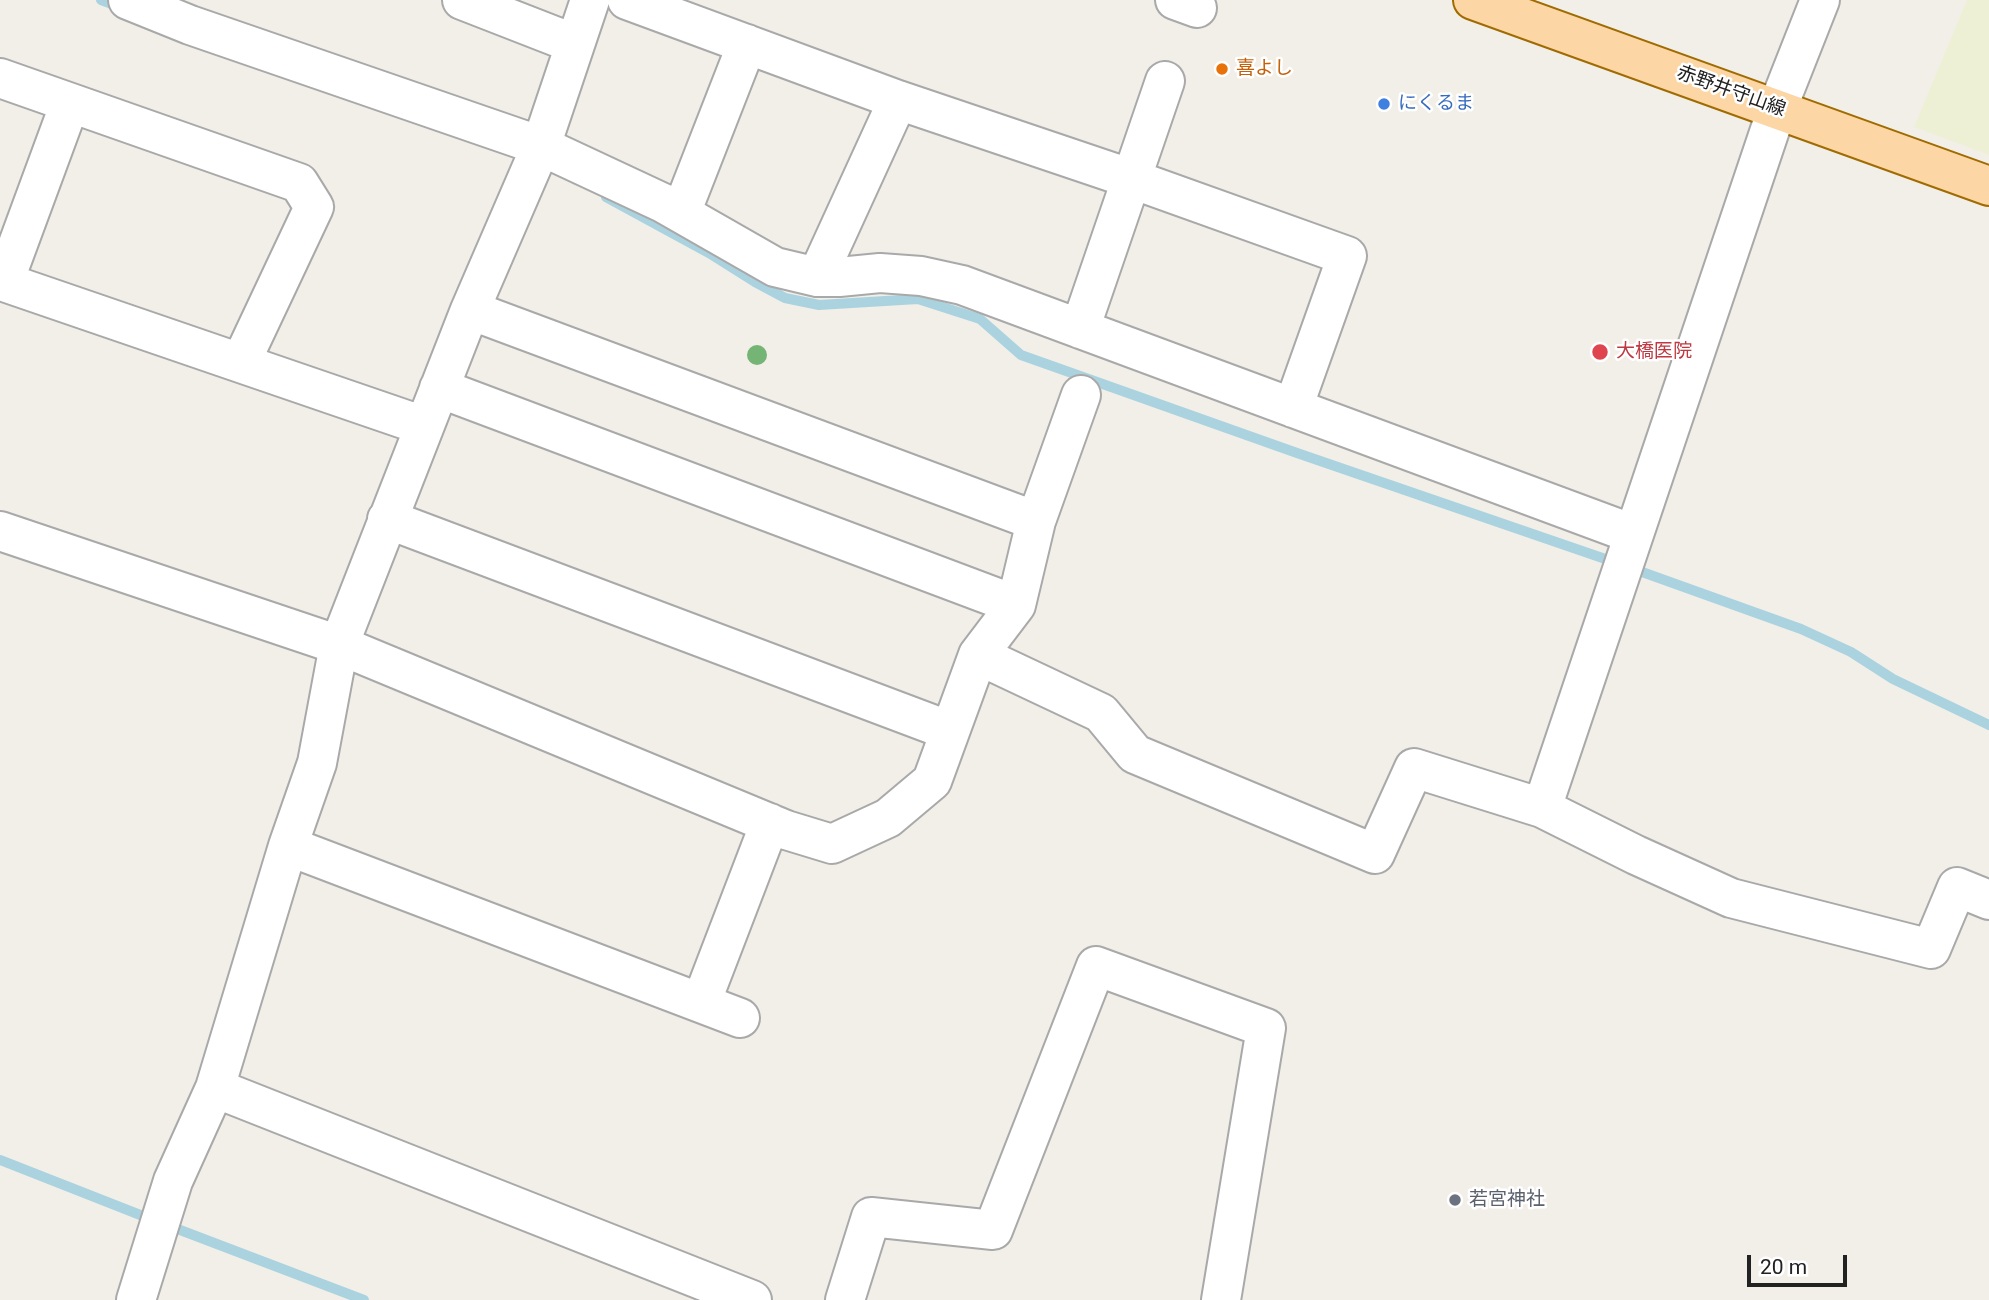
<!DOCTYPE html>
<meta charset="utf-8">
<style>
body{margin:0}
#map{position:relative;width:1989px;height:1300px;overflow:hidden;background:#f2efe9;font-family:Roboto,sans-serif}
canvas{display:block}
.scale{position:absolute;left:1747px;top:1255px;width:100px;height:32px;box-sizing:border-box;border:4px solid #222;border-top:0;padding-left:9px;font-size:21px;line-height:24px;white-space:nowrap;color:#222;-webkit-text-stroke:5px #fff;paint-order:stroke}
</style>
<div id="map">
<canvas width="1989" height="1300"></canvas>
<div class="scale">20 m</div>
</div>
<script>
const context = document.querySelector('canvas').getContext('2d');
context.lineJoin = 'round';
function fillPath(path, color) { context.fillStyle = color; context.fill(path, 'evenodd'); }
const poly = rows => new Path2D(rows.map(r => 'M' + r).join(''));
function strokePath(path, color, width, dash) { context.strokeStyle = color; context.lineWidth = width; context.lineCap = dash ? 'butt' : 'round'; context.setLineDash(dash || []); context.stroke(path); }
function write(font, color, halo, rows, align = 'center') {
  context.font = font + ' Roboto,"Noto Sans JP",sans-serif'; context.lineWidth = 5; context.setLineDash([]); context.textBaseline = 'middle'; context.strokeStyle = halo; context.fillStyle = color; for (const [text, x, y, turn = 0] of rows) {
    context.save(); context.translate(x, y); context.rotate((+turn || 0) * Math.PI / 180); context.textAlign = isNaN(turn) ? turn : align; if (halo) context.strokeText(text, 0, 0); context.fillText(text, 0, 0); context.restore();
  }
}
fillPath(poly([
 [1967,0,1989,0,1989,155,1914,127]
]), '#eef0d5');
strokePath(poly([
 [101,0,120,7],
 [606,197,709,253,755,282,785,298,819,305,918,299,980,319,1021,355,1297,453,1617,563],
 [1631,568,1801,629,1851,652,1893,679,1989,725],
 [0,1160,153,1220],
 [167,1225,364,1300]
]), '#aad3df', 10);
const minor = poly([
 [128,0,190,25,541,146,663,203,775,267,817,277,839,277,880,273,921,276,962,285,1633,534],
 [462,0,575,44],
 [627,0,898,100,1132,179,1347,256,1293,408],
 [1175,0,1197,8],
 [0,78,299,183,314,207,241,362],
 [70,103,4,282,424,426],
 [681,213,747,44],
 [817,277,898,100],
 [1080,329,1165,81],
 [439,388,1016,605],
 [387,519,950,731],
 [1036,521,1081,395],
 [0,531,339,645,786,830,832,844,888,818,932,781,978,655,1016,605,1036,521,470,310],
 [978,655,1101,713,1135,754,1375,854,1414,768,1542,808,1636,855,1731,898,1931,949,1957,887,1989,900],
 [1542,808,1777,109,1820,0],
 [288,846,740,1018],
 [701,1003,770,823],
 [215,1088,752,1300],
 [136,1300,173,1181,215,1088,288,846,317,763,339,645,470,310,541,146,590,0],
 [845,1300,871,1217,993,1230,1096,966,1266,1028,1221,1300]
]);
const major = poly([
 [1473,0,1989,186]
]);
strokePath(minor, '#a9a9a9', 42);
strokePath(major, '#a06b00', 42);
strokePath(minor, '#fff', 38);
strokePath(major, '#fcd6a4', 38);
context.fillStyle = '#74b475';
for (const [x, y] of [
 [757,355]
]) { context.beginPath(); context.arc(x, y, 10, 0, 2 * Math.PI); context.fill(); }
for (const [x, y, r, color] of [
 [1222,69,7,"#e8710a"],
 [1384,104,7,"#3f7fe0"],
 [1600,352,9,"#e0444e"],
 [1455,1200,7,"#6b7280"]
]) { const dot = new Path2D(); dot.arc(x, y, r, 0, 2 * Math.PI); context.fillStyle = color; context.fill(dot); strokePath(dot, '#fff', 2.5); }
write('19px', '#c56008', '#fff', [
 ["喜よし",1236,69]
], 'left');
write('19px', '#222', '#fff', [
 ["赤野井守山線",1731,92,20]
]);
write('19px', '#366cbe', '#fff', [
 ["にくるま",1398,104]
], 'left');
write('19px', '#be3a42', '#fff', [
 ["大橋医院",1616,352]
], 'left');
write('19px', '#5b616d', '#fff', [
 ["若宮神社",1469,1200]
], 'left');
</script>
